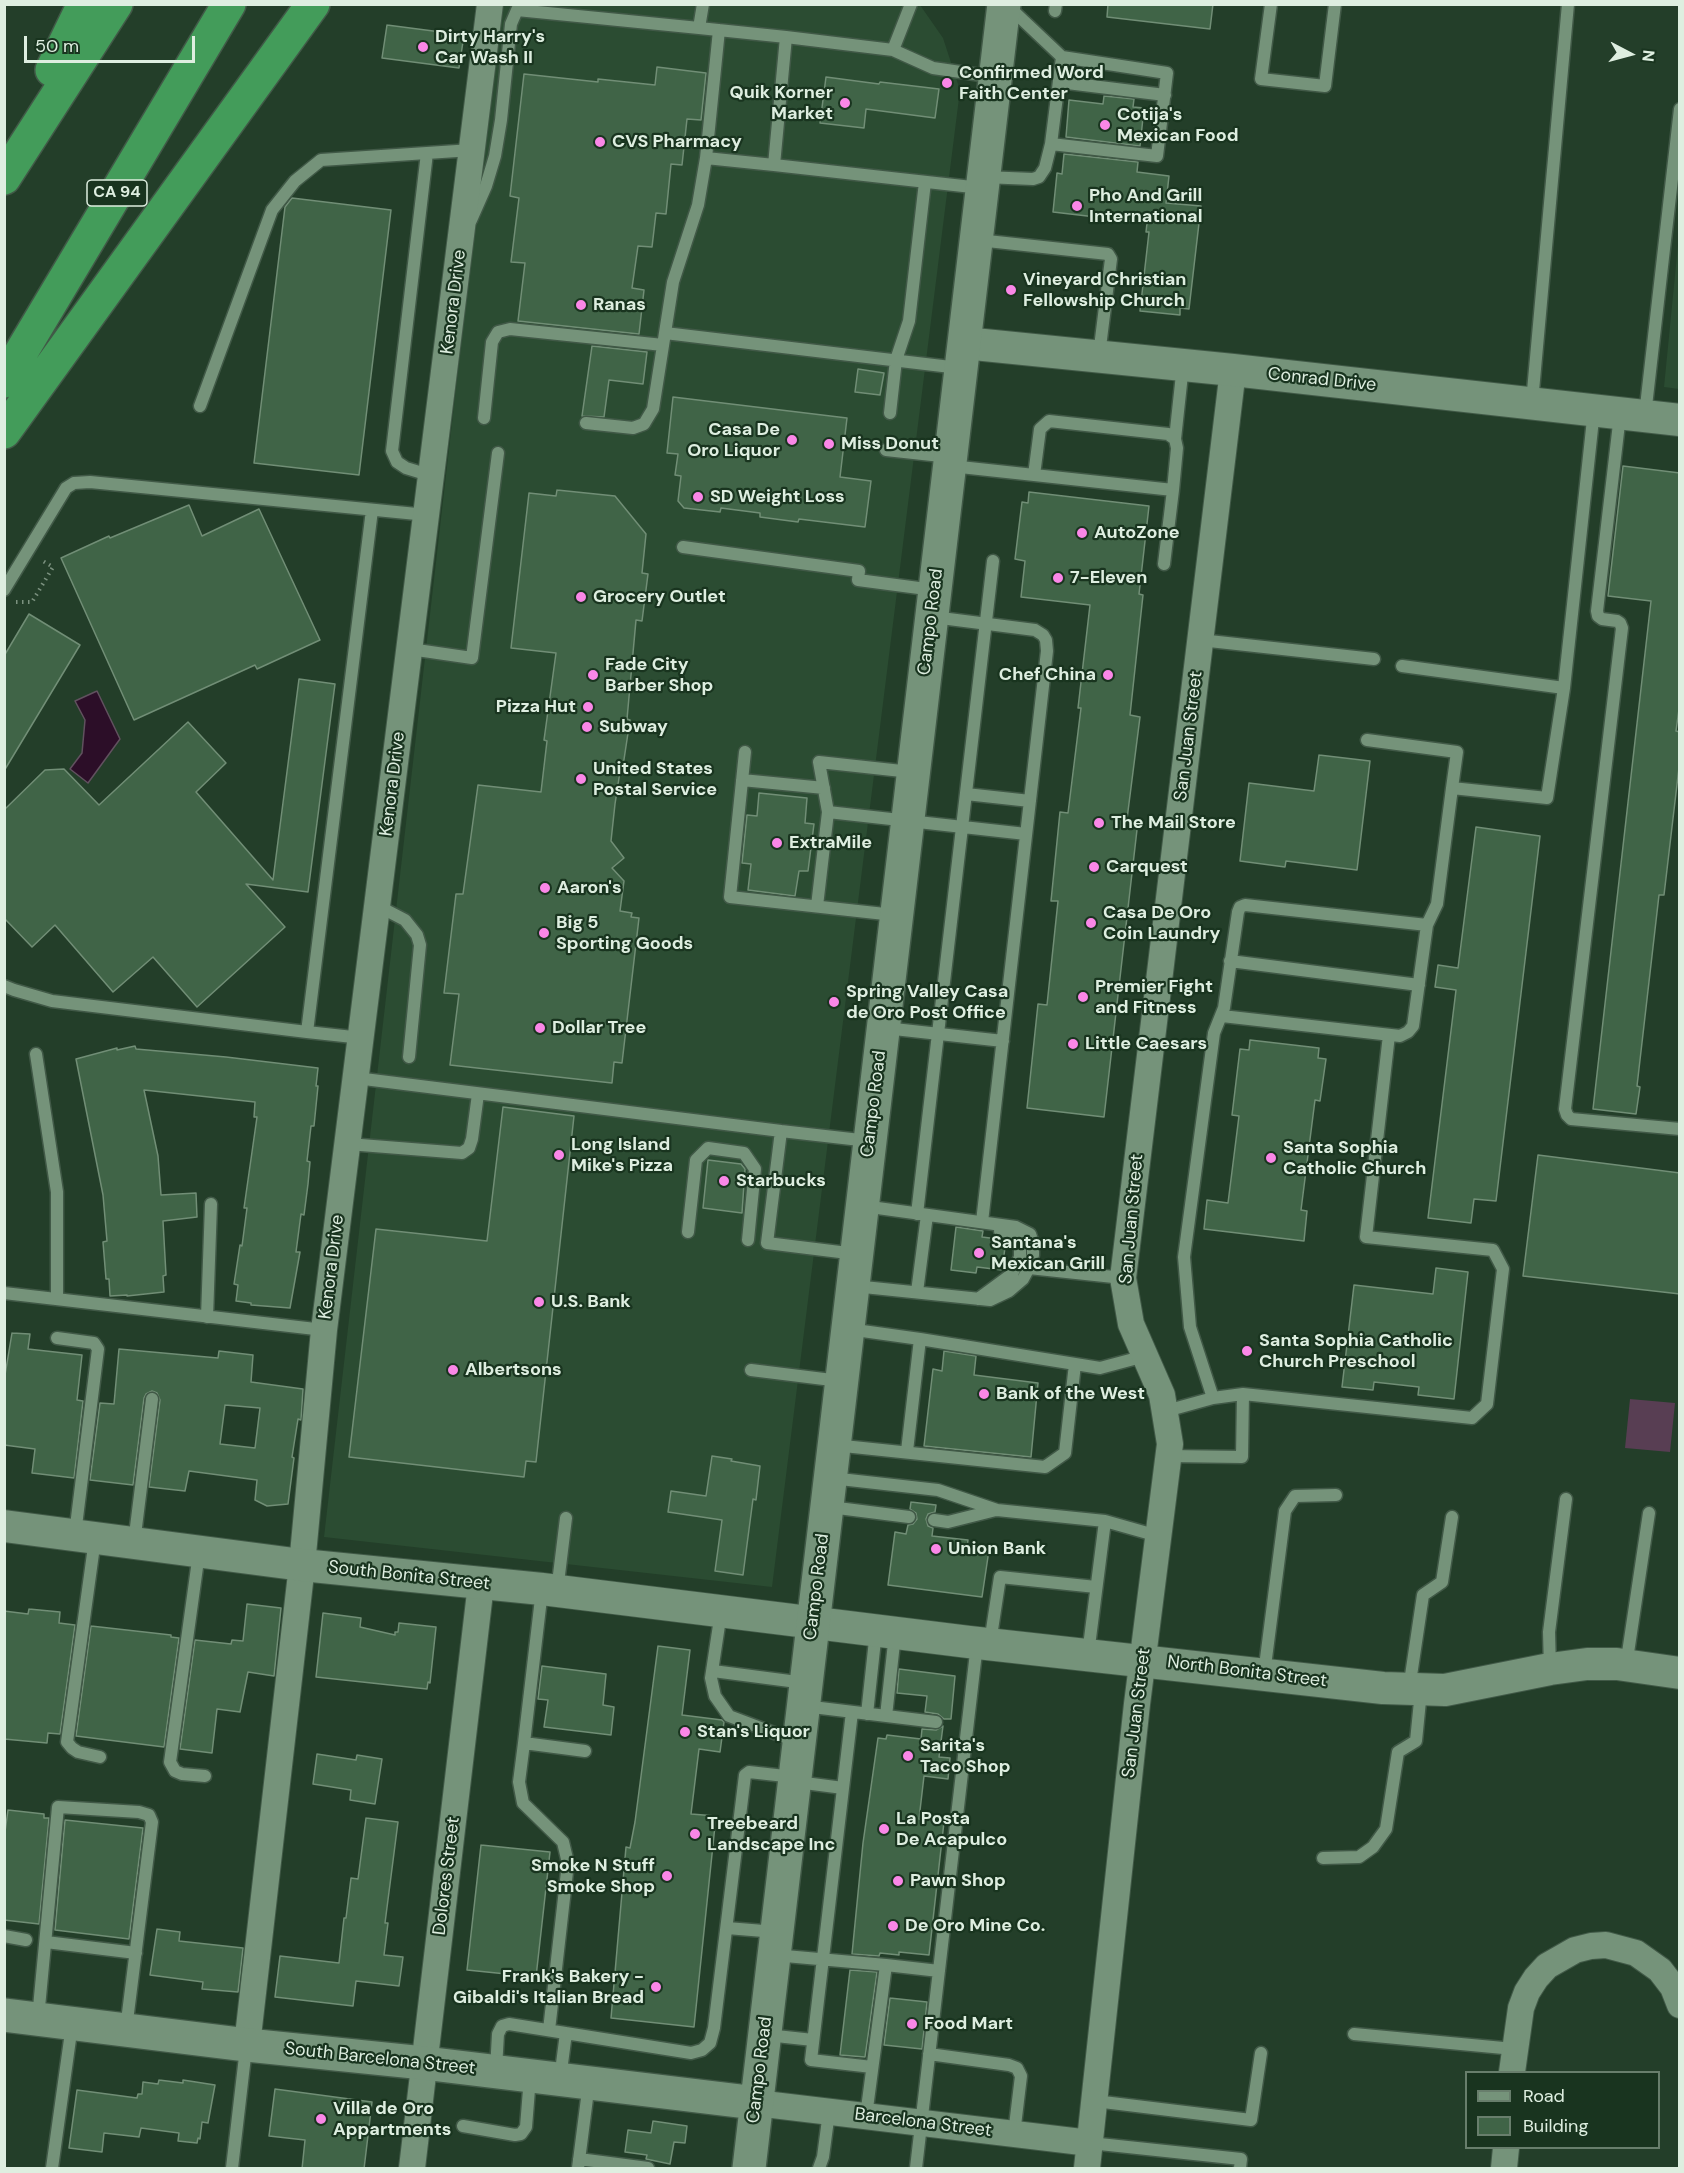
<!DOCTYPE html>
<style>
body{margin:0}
#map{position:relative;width:1684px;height:2173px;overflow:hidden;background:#233e29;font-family:"DM Sans",sans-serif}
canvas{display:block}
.frame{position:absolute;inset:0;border:6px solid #deeee0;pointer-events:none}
.legend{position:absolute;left:1465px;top:2071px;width:195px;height:78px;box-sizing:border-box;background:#19341f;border:2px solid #687e6c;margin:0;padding:8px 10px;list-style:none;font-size:18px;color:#deeee0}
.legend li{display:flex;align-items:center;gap:12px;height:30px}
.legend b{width:30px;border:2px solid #687e6c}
.north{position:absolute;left:1600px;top:24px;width:60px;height:60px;-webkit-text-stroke:4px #19341f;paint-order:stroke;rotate:96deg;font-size:16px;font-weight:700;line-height:24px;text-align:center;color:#deeee0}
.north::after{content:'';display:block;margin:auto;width:21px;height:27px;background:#deeee0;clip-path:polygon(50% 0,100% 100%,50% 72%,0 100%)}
.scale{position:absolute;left:24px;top:36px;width:171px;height:27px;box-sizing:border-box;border:3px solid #deeee0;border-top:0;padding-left:8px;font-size:18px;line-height:21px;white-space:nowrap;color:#deeee0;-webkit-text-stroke:4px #19341f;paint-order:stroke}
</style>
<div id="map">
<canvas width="1684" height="2173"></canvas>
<div class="frame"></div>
<ul class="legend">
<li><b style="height:8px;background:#75937a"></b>Road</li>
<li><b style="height:16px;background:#406447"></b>Building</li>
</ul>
<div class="north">N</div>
<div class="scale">50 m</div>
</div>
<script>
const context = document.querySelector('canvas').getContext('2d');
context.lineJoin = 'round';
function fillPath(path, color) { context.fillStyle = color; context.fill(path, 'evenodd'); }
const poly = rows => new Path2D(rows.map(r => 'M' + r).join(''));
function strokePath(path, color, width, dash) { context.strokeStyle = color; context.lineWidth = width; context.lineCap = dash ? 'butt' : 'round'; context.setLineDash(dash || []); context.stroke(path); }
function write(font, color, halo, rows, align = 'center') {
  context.font = font + ' "DM Sans",sans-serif'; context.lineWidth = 4.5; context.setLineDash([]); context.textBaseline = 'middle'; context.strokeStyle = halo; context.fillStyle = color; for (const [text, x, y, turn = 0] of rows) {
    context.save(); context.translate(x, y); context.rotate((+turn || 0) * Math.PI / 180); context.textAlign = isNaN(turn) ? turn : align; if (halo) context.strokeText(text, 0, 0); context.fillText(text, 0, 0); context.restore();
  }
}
fillPath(poly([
 [500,5,920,5,943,38,960,90,772,1587,324,1537],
 [1679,235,1680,389,1679,389,1664,387]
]), '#2b4c32');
fillPath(poly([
 [1630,1399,1675,1403,1670,1452,1625,1448]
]), '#583e53');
const water = poly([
 [97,691,120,739,88,783,70,769,82,753,85,720,75,701,97,691]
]);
fillPath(water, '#2c0e28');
strokePath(water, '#61515f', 1.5);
const building = poly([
 [1108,4,1213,4,1210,29,1107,17,1108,4],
 [387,25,464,35,459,68,382,58,387,25],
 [657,67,706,73,701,120,687,119,682,165,671,164,666,214,656,213,652,247,638,246,632,288,644,290,639,334,518,321,525,263,511,262,519,198,510,196,524,74,598,82,598,79,655,85,657,67],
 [826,77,879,84,880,82,939,89,935,118,866,109,864,128,820,123,826,77],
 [1104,96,1134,99,1133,107,1144,108,1140,146,1066,137,1069,100,1103,104,1104,96],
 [1064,154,1138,162,1137,172,1169,176,1166,203,1201,206,1189,309,1180,308,1180,315,1140,311,1149,232,1146,232,1147,223,1053,212,1057,173,1062,174,1064,154],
 [292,198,391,210,359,475,254,463,285,207,292,198],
 [592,346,647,352,643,384,609,380,604,417,582,416,592,346],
 [858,369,884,373,880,395,855,392,858,369],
 [673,397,847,418,840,477,871,481,865,527,799,519,798,522,760,517,760,513,721,508,720,512,684,508,678,501,681,476,675,475,678,454,667,453,673,397],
 [1623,466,1680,473,1680,702,1676,731,1680,732,1680,759,1664,895,1659,895,1637,1086,1640,1087,1636,1114,1593,1109,1651,601,1608,596,1623,466],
 [557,490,615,496,646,534,642,573,648,574,642,621,636,620,627,719,630,720,623,766,621,765,615,804,611,841,624,858,612,868,624,881,620,911,632,913,631,917,639,918,622,1063,614,1062,612,1083,450,1065,459,994,444,993,456,894,463,894,478,785,541,792,547,741,544,740,556,653,511,648,529,493,556,496,557,490],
 [1029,492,1149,506,1139,594,1143,595,1130,715,1140,717,1127,819,1138,821,1104,1117,1027,1108,1038,1004,1047,1005,1058,901,1051,901,1060,812,1068,813,1081,708,1078,708,1090,605,1021,597,1025,561,1015,559,1022,502,1028,503,1029,492],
 [189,505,202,536,259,509,320,640,257,669,255,665,134,720,61,558,109,536,110,538,189,505],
 [29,614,80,645,4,771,4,656,29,614],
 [299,679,335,684,308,892,246,884,285,927,197,1007,153,957,113,992,55,925,32,947,4,918,4,810,45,770,64,769,99,805,188,722,226,763,196,792,273,880,299,679],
 [1319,755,1370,761,1357,870,1286,861,1285,867,1240,861,1249,783,1314,791,1319,755],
 [759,793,807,798,805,823,814,824,808,871,799,871,795,896,748,890,751,864,742,863,747,815,757,816,759,793],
 [1476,827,1540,836,1496,1201,1474,1199,1471,1223,1428,1218,1456,990,1435,987,1438,965,1458,968,1476,827],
 [1250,1040,1319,1048,1318,1058,1326,1059,1320,1101,1315,1100,1301,1210,1307,1211,1304,1241,1204,1229,1207,1200,1228,1203,1239,1116,1232,1115,1240,1049,1249,1050,1250,1040],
 [135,1046,136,1049,226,1057,318,1068,316,1086,318,1086,314,1126,311,1126,307,1161,310,1162,308,1184,304,1215,301,1214,296,1252,300,1252,290,1308,251,1305,251,1303,236,1301,238,1285,234,1284,240,1245,242,1246,247,1208,244,1208,257,1117,254,1117,255,1102,144,1090,158,1156,161,1195,196,1193,197,1217,163,1221,166,1275,163,1276,164,1292,127,1296,127,1295,110,1296,109,1279,106,1279,103,1242,107,1241,103,1195,76,1059,117,1048,117,1050,135,1046],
 [503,1107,574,1116,536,1462,526,1461,524,1477,349,1457,376,1229,487,1241,503,1107],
 [1538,1155,1680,1173,1680,1294,1523,1276,1538,1155],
 [708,1160,741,1164,745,1169,742,1213,703,1208,708,1160],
 [956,1227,983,1231,982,1237,1006,1240,1002,1270,977,1267,976,1273,951,1270,956,1227],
 [1436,1268,1468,1272,1454,1399,1418,1395,1419,1387,1374,1382,1373,1390,1342,1387,1354,1285,1433,1294,1436,1268],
 [12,1333,30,1334,28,1349,82,1355,77,1400,83,1401,74,1478,32,1473,35,1449,4,1445,4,1381,12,1333],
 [119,1349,218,1358,219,1351,253,1355,251,1382,303,1389,301,1420,298,1419,292,1457,294,1458,288,1504,267,1506,255,1500,257,1480,189,1471,185,1491,149,1487,160,1400,157,1393,152,1391,146,1394,144,1398,133,1485,90,1480,100,1403,114,1404,119,1349],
 [225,1405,260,1408,255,1448,220,1444,225,1405],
 [944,1351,976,1356,974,1375,1038,1383,1031,1457,924,1446,933,1369,942,1371,944,1351],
 [712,1456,732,1459,731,1461,760,1466,756,1500,753,1499,743,1575,715,1571,722,1520,668,1512,671,1491,706,1496,712,1456],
 [911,1502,936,1505,935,1512,928,1514,926,1519,928,1526,933,1528,932,1536,968,1540,967,1547,989,1550,982,1597,888,1585,895,1532,906,1534,908,1525,913,1524,917,1519,916,1513,910,1509,911,1502],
 [247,1604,281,1608,274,1676,248,1672,240,1712,217,1709,212,1753,180,1749,195,1640,231,1644,232,1640,243,1641,247,1604],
 [29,1609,60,1612,59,1623,75,1625,60,1734,48,1733,47,1743,4,1739,4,1611,28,1614,29,1609],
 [323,1613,361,1618,360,1627,395,1635,395,1632,398,1632,399,1623,436,1627,430,1683,428,1682,427,1689,316,1677,323,1613],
 [91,1626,171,1635,171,1637,179,1638,164,1747,76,1736,91,1626],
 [658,1646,690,1650,682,1715,722,1720,724,1722,720,1752,699,1749,691,1814,716,1816,694,2027,611,2018,626,1847,630,1848,635,1822,658,1646],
 [542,1666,606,1674,603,1705,614,1707,611,1735,544,1727,548,1700,538,1699,542,1666],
 [899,1669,955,1676,951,1719,944,1719,938,1714,925,1712,927,1696,897,1693,899,1669],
 [943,1726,939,1757,950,1758,948,1779,924,1776,919,1819,944,1822,929,1955,899,1952,899,1955,880,1953,879,1956,852,1954,863,1843,878,1738,886,1739,887,1735,921,1739,922,1729,936,1730,943,1726],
 [317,1754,356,1760,357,1755,382,1759,375,1804,350,1800,351,1790,313,1784,317,1754],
 [8,1810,44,1814,44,1818,49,1818,39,1924,4,1920,4,1839,8,1810],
 [366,1818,398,1822,385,1923,388,1923,384,1955,403,1957,399,1986,356,1981,353,2006,275,1997,280,1956,339,1963,344,1918,346,1918,351,1878,358,1879,366,1818],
 [65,1820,143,1828,129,1939,55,1930,65,1820],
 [481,1845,550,1852,536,1977,467,1970,481,1845],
 [157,1929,180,1932,179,1941,243,1948,238,1992,202,1989,203,1982,150,1975,157,1929],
 [850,1970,877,1972,865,2057,840,2055,850,1970],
 [890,1998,927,2002,922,2049,884,2045,890,1998],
 [159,2080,183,2083,183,2080,215,2085,208,2123,202,2122,200,2139,198,2138,197,2143,178,2141,179,2133,141,2128,139,2137,104,2133,102,2152,69,2148,77,2090,137,2098,138,2094,142,2094,143,2082,158,2084,159,2080],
 [275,2089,372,2102,364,2169,302,2169,305,2140,269,2136,275,2089],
 [653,2121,687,2126,685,2143,674,2142,670,2164,646,2159,647,2155,625,2152,628,2130,651,2133,653,2121]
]);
fillPath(building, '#406447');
strokePath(building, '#718e76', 1.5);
const service = poly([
 [1271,4,1261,79,1325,86,1335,4],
 [1008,6,1062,57,1167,73,1157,156,1051,144],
 [1055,11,1056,4],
 [699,28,786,37,774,165,706,158,719,30],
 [786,37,893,50,911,4],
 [893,50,933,68,995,77],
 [1059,82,1165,95],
 [427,153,392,451,397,462,406,468,432,476],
 [774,165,981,188],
 [984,177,1033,179,1039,177,1045,168,1051,144,1062,57],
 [471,220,486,186,495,156,501,120,511,24,517,10,699,28,703,4],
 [978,240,1108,254,1111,259,1099,355],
 [665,333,959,368],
 [1532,402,1568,4],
 [200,406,272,210,295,181,321,160,472,150],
 [890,413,896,360,909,321,925,182],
 [1620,415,1597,611,1598,616,1602,619,1617,621,1620,623,1622,628,1565,1109,1567,1115,1571,1119,1680,1129],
 [1645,415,1680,109],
 [484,418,492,342,498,332,510,329,663,345],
 [586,423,633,428,644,424,653,409,673,282,698,205,706,158],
 [1175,439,1183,365],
 [886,450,950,457],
 [951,466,1173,490,1164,564],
 [1034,475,1040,429,1049,421,1168,434,1175,439,1177,448,1173,490],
 [683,547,859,571,858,580,934,590],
 [4,590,66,488,74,483,90,482,427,515],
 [933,617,1035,630,1043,635,1046,640,1047,651,982,1222],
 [1200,640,1374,659],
 [410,649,472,658,498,453],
 [1402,666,1564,688,1594,410],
 [1367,740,1457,752,1452,788],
 [745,752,730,897,894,915],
 [742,780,824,788],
 [966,794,1030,801],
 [828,812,1026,834],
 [378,906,405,920,417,935,420,945,409,1057],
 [817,906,828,812,819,762,911,772],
 [1230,961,1419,985],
 [4,986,14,990,52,1001,307,1032],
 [1222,1016,1400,1036,1408,1032,1413,1026,1427,925],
 [885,1028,1003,1041],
 [362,1038,307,1032,372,510],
 [36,1054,57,1192,57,1299],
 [356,1078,781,1131,767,1243,856,1254],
 [781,1131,869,1141],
 [348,1144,462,1153,469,1148,472,1139,478,1094],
 [917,1214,993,561],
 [688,1232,696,1160,708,1148,744,1153,755,1169,748,1240],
 [1029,1268,1123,1278],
 [854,1286,990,1300,1009,1291,1023,1279,1029,1268,1033,1255,1033,1243,1030,1234,1016,1227,863,1206],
 [917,1292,927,1215],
 [4,1293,324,1330],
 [978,1299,1012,1274,1020,1257,1020,1240,1011,1232,1000,1231],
 [207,1317,211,1204],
 [848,1329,920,1339,907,1451],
 [57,1338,94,1343,98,1349,75,1534],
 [920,1339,1100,1368,1145,1356],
 [751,1370,840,1381],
 [1213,1398,1243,1394,1472,1418,1487,1404,1503,1269,1493,1250,1366,1237,1389,1035],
 [1166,1411,1213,1398,1190,1327,1184,1257,1214,1033,1224,1008,1238,912,1240,907,1245,905,1427,925,1437,904,1452,788,1547,798,1564,688],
 [834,1445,1045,1467,1065,1453,1075,1364],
 [1168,1456,1242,1457,1243,1394],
 [831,1478,938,1490,997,1510,1105,1521,1088,1654],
 [830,1507,909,1517],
 [934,1520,948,1522,996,1510],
 [1105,1521,1158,1536],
 [95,1539,67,1742,72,1748,78,1752,100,1757],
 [134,1543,152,1399],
 [199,1553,170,1762,175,1771,182,1774,205,1776],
 [542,1590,524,1743,585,1751],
 [557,1591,566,1518],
 [721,1612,711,1678,715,1696,729,1716,798,1742],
 [990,1643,1000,1577,1096,1587],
 [1626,1666,1649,1513],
 [1550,1668,1549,1632,1566,1499],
 [713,1671,805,1683],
 [1264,1674,1285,1511,1295,1496,1336,1495],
 [1409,1689,1423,1595,1442,1582,1452,1517],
 [804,1706,936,1722],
 [852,1712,811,2060,872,2067],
 [867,1714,876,1631],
 [886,1716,895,1634],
 [524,1743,519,1782,523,1803,563,1842,568,1863,549,2030],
 [797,1782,843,1788],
 [1323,1858,1359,1857,1373,1847,1386,1829,1398,1752,1416,1741,1421,1691],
 [727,1928,776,1932],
 [4,1936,26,1940],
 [46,1942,136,1953],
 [774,1955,886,1965],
 [38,2018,58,1807,139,1812,149,1815,152,1822,126,2029],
 [1354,2034,1514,2049],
 [767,2035,813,2040],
 [929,2054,1009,2065,1017,2068,1021,2076,1014,2134],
 [496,2069,498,2034,502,2026,509,2024,691,2053,702,2050,710,2043,714,2028,745,1775,749,1772,794,1777],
 [560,2079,566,2033],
 [1095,2101,1251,2120,1261,2053],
 [866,2116,886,1965,939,1971],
 [463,2126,515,2135,521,2134,526,2127,530,2077],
 [1090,2143,1241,2159,1240,2168],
 [579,2159,648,2168],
 [52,2168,72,2025],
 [232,2168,246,2048],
 [578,2168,589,2083],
 [819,2168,823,2157,829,2112],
 [916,2168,977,1644]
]);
const minor = poly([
 [247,2045,302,1565,324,1330,490,4],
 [1512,2072,1521,2008,1527,1992,1536,1978,1547,1966,1575,1950,1591,1946,1606,1945,1636,1953,1660,1970,1673,1987,1680,2005],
 [756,2103,1090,2143],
 [412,2168,481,1584],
 [1087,2168,1137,1704,1170,1444,1162,1395,1131,1324,1123,1278,1233,370],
 [1504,2168,1506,2148]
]);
const tertiary = poly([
 [964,343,1233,370,1680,420],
 [4,1526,302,1565,542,1589,969,1642,1383,1688,1445,1690,1550,1669,1587,1664,1617,1664,1680,1673]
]);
const secondary = poly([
 [4,2015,247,2045,424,2063,756,2103],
 [749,2168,1004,4]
]);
const motorway = poly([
 [52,70,84,4],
 [4,178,116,4],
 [4,381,229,4],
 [4,432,313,4]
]);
strokePath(service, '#415947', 15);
strokePath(minor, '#415947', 28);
strokePath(tertiary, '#415947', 34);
strokePath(secondary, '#415947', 36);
strokePath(motorway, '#415947', 36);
strokePath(poly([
 [16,602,32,602,53,567,41,560]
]), '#7b917f', 4, [1.5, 4.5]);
strokePath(service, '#75937a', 12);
strokePath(minor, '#75937a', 26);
strokePath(tertiary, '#75937a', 32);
strokePath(secondary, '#75937a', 33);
strokePath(motorway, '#439c5a', 33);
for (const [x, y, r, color] of [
 [423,47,6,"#fa87e7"],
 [947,83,6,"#fa87e7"],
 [845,103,6,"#fa87e7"],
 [1105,125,6,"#fa87e7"],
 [600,142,6,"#fa87e7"],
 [1077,206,6,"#fa87e7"],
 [1011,290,6,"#fa87e7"],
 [581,305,6,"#fa87e7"],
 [792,440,6,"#fa87e7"],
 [829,444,6,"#fa87e7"],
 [698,497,6,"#fa87e7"],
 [1082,533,6,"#fa87e7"],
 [1058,578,6,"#fa87e7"],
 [581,597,6,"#fa87e7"],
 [593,675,6,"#fa87e7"],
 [1108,675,6,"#fa87e7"],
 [588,707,6,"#fa87e7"],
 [587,727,6,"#fa87e7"],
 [581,779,6,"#fa87e7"],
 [1099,823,6,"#fa87e7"],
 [777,843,6,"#fa87e7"],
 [1094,867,6,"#fa87e7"],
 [545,888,6,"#fa87e7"],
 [1091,923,6,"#fa87e7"],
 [544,933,6,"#fa87e7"],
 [1083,997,6,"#fa87e7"],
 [834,1002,6,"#fa87e7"],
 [540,1028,6,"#fa87e7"],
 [1073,1044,6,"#fa87e7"],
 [559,1155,6,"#fa87e7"],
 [1271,1158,6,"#fa87e7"],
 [724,1181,6,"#fa87e7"],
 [979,1253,6,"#fa87e7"],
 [539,1302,6,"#fa87e7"],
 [1247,1351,6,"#fa87e7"],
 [453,1370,6,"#fa87e7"],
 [984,1394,6,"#fa87e7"],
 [936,1549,6,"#fa87e7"],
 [685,1732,6,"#fa87e7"],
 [908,1756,6,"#fa87e7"],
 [884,1829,6,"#fa87e7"],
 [695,1834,6,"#fa87e7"],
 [667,1876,6,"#fa87e7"],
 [898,1881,6,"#fa87e7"],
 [893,1926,6,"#fa87e7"],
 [656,1987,6,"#fa87e7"],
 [912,2024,6,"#fa87e7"],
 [321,2119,6,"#fa87e7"]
]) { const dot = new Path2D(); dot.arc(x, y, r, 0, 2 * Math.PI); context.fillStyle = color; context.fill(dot); strokePath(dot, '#19341f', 2); }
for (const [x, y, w] of [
 [117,193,60]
]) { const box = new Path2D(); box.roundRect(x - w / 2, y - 13, w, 26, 4.5); context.fillStyle = '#19341f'; context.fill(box); strokePath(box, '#deeee0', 1.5); }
write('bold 16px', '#deeee0', null, [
 ["CA 94",117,193]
]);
write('bold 18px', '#deeee0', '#19341f', [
 ["Dirty Harry's",435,37],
 ["Car Wash II",435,58],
 ["Confirmed Word",959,73],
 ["Faith Center",959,94],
 ["Quik Korner",833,93,"right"],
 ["Market",833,114,"right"],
 ["Cotija's",1117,115],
 ["Mexican Food",1117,136],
 ["CVS Pharmacy",612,142],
 ["Pho And Grill",1089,196],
 ["International",1089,217],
 ["Vineyard Christian",1023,280],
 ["Fellowship Church",1023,301],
 ["Ranas",593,305],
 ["Casa De",780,430,"right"],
 ["Oro Liquor",780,451,"right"],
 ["Miss Donut",841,444],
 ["SD Weight Loss",710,497],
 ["AutoZone",1094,533],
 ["7-Eleven",1070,578],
 ["Grocery Outlet",593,597],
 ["Fade City",605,665],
 ["Barber Shop",605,686],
 ["Chef China",1096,675,"right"],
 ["Pizza Hut",576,707,"right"],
 ["Subway",599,727],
 ["United States",593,769],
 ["Postal Service",593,790],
 ["The Mail Store",1111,823],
 ["ExtraMile",789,843],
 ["Carquest",1106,867],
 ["Aaron's",557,888],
 ["Casa De Oro",1103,913],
 ["Coin Laundry",1103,934],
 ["Big 5",556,923],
 ["Sporting Goods",556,944],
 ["Premier Fight",1095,987],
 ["and Fitness",1095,1008],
 ["Spring Valley Casa",846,992],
 ["de Oro Post Office",846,1013],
 ["Dollar Tree",552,1028],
 ["Little Caesars",1085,1044],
 ["Long Island",571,1145],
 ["Mike's Pizza",571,1166],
 ["Santa Sophia",1283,1148],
 ["Catholic Church",1283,1169],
 ["Starbucks",736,1181],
 ["Santana's",991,1243],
 ["Mexican Grill",991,1264],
 ["U.S. Bank",551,1302],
 ["Santa Sophia Catholic",1259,1341],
 ["Church Preschool",1259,1362],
 ["Albertsons",465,1370],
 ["Bank of the West",996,1394],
 ["Union Bank",948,1549],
 ["Stan's Liquor",697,1732],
 ["Sarita's",920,1746],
 ["Taco Shop",920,1767],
 ["La Posta",896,1819],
 ["De Acapulco",896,1840],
 ["Treebeard",707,1824],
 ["Landscape Inc",707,1845],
 ["Smoke N Stuff",655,1866,"right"],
 ["Smoke Shop",655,1887,"right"],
 ["Pawn Shop",910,1881],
 ["De Oro Mine Co.",905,1926],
 ["Frank's Bakery -",644,1977,"right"],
 ["Gibaldi's Italian Bread",644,1998,"right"],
 ["Food Mart",924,2024],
 ["Villa de Oro",333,2109],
 ["Appartments",333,2130]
], 'left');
write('18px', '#deeee0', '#19341f', [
 ["Kenora Drive",454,302,-83],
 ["Conrad Drive",1322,380,6],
 ["Campo Road",931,622,-83],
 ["San Juan Street",1189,736,-83],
 ["Kenora Drive",393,784,-83],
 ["Campo Road",874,1104,-83],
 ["San Juan Street",1132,1219,-85],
 ["Kenora Drive",332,1267,-83],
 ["South Bonita Street",409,1576,6],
 ["Campo Road",817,1587,-83],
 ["North Bonita Street",1247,1672,7],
 ["San Juan Street",1137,1713,-83],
 ["Dolores Street",447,1876,-83],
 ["South Barcelona Street",380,2059,6],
 ["Campo Road",760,2070,-83],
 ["Barcelona Street",923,2123,7]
]);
</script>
